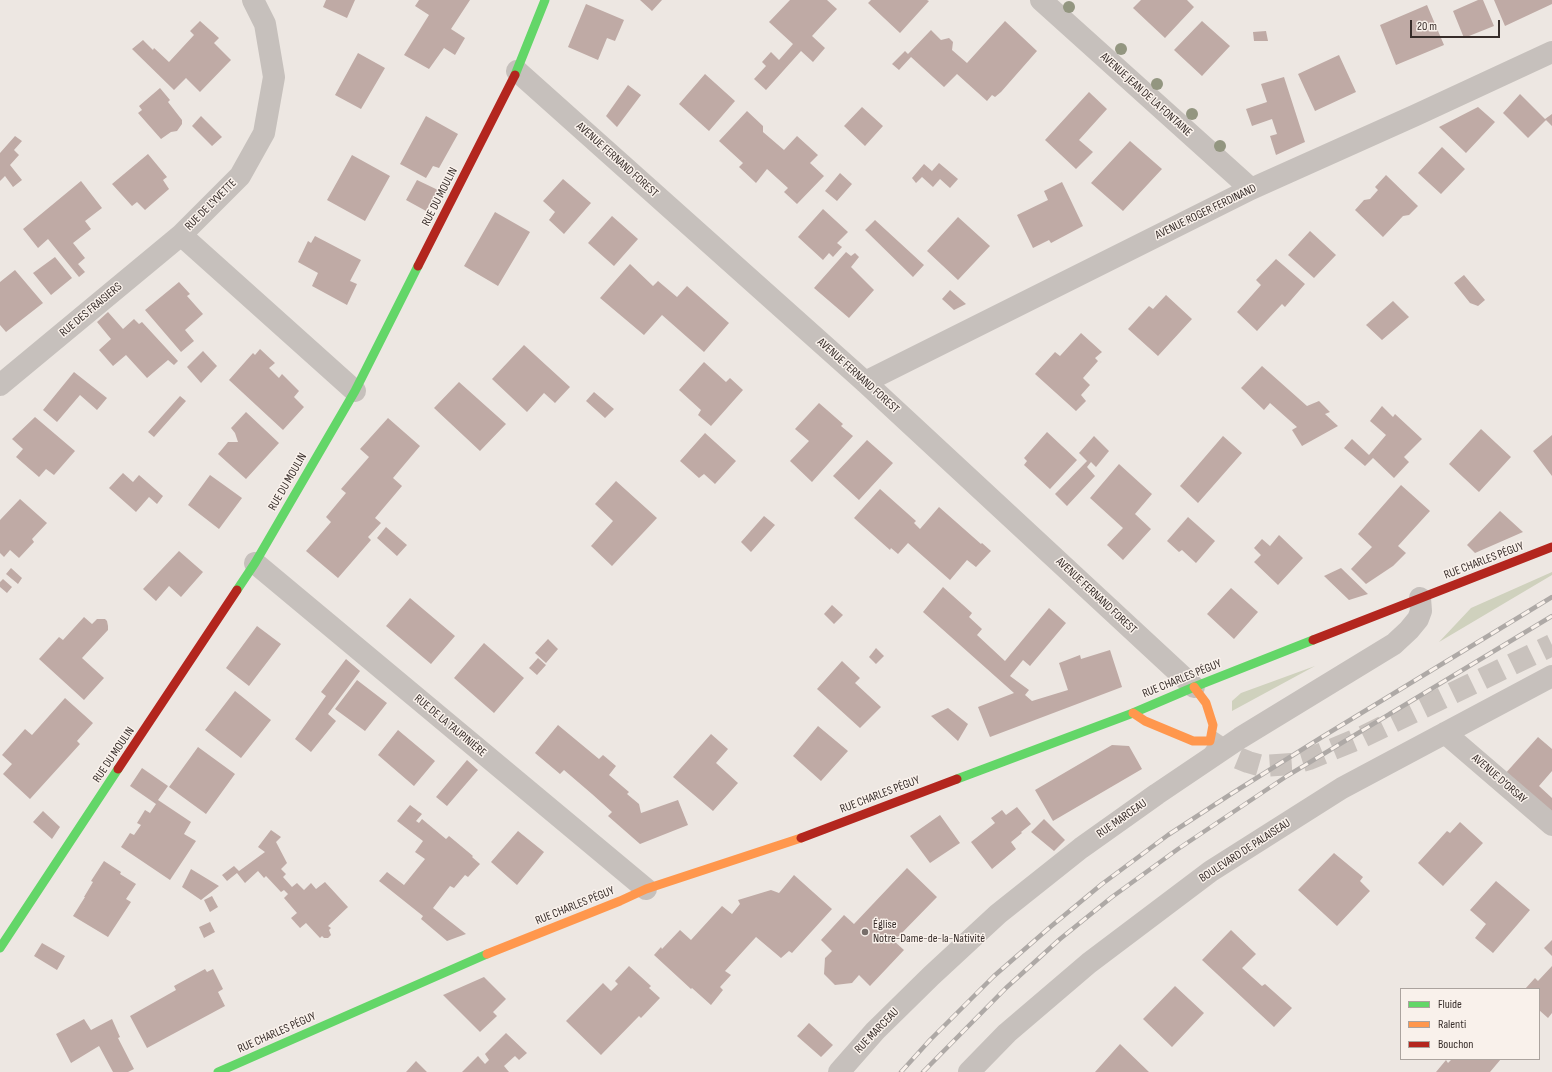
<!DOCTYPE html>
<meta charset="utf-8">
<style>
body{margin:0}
#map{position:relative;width:1552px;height:1072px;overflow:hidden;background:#ede7e2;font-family:"Sofia Sans Condensed",sans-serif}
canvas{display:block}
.legend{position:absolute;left:1400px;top:988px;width:140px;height:72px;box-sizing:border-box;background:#f9f1eb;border:1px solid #aba39e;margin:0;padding:5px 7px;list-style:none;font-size:12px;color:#372d2a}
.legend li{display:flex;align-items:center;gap:8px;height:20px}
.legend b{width:20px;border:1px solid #aba39e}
.scale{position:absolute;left:1410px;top:20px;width:90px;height:18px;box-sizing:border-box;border:2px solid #372d2a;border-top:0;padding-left:5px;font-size:12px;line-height:14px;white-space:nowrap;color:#372d2a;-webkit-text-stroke:3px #f9f1eb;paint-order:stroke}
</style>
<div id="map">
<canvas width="1552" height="1072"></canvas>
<ul class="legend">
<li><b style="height:5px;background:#63d668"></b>Fluide</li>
<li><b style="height:5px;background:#ff974d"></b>Ralenti</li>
<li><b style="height:5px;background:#b3261e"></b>Bouchon</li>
</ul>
<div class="scale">20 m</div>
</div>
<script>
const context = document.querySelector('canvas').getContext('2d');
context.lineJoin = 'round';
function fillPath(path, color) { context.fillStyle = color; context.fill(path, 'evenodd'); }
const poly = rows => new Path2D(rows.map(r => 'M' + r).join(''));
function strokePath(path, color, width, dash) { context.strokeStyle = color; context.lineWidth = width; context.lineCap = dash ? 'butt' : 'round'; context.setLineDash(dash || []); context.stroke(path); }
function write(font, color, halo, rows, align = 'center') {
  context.font = font + ' "Sofia Sans Condensed",sans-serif'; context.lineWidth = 3; context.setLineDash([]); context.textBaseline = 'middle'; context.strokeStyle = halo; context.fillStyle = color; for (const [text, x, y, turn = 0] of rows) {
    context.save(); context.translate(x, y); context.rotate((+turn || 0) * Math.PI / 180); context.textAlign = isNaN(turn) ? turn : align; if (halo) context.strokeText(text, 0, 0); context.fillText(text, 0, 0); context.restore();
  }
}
fillPath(poly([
 [1552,572,1552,575,1439,642,1471,608],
 [1315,666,1232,711,1232,701,1241,693]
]), '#cfd1bd');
fillPath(poly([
 [326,0,355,0,347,18,323,7],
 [419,0,470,0,451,29,465,38,455,55,444,48,429,69,404,55,429,15,415,6],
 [640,0,662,0,652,11],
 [790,0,827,0,837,9,812,36,825,48,813,62,801,51,766,90,754,79,766,66,762,62,771,52,779,60,793,44,769,22],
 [871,0,927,0,929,1,900,33,868,3],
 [1141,0,1187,0,1194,7,1165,38,1133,8],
 [1478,0,1483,0,1494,26,1464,38,1453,11],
 [1494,0,1552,0,1552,4,1505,26],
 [586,4,624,20,615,41,607,38,598,60,568,47],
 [1427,5,1444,45,1396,65,1380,25],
 [200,21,219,38,214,43,231,60,200,92,186,78,174,90,132,49,143,40,153,50,154,48,169,62,194,35,190,31],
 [1005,21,1037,51,1001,92,995,97,992,95,987,101,957,74,944,87,911,57,899,70,892,64,905,51,908,54,931,30,941,40,949,38,953,42,952,50,967,63],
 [1202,21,1230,46,1202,76,1174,50],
 [1266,31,1268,41,1254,41,1253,32],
 [358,53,385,68,361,109,335,95],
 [1339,55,1356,92,1315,111,1298,74],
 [705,74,735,101,709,131,679,104],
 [1284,77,1305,142,1276,155,1270,136,1277,134,1272,119,1252,126,1246,109,1267,102,1261,84],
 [628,85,641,95,617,127,606,116],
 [160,88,170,100,168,102,182,120,182,124,177,131,171,132,161,139,138,113,142,110,139,106],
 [1089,92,1107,109,1079,140,1093,152,1076,169,1045,140],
 [1520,94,1546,120,1528,138,1503,113],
 [862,107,883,126,865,146,844,126],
 [1478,107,1495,122,1466,153,1439,127],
 [747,111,763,126,763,132,784,150,797,136,818,155,810,163,824,176,797,204,784,192,788,188,767,169,756,183,739,167,743,163,719,141],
 [1552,114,1552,126,1545,119],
 [201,116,222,137,212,146,192,126],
 [426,116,458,134,439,168,433,166,426,178,400,164],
 [15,136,22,141,14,150,19,155,10,165,22,180,13,187,5,176,0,181,0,153],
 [1130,141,1162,169,1123,211,1091,183],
 [1442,147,1465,169,1441,194,1418,173],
 [148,154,167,177,163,180,169,189,145,210,137,202,132,206,112,184],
 [352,155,390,176,365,221,327,200],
 [939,163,958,179,950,188,940,179,933,187,922,177,916,183,912,178,924,164,932,171],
 [840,173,852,184,837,201,825,191],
 [1386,175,1418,206,1409,215,1403,216,1383,237,1355,210,1364,200,1370,199,1378,190,1375,187],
 [563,179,591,203,564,234,549,220,555,212,543,201],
 [417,180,438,190,426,211,406,200],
 [81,181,102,208,85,221,91,229,73,243,85,258,78,264,85,272,79,277,48,239,38,248,23,229],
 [1062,182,1083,226,1051,243,1049,240,1033,248,1017,215,1048,200,1044,191],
 [823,209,848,232,837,243,842,247,833,257,829,253,823,260,798,237],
 [495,212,530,232,498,286,464,266],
 [612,216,638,239,614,266,588,243],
 [958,217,990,246,958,280,927,251],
 [875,220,924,265,913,277,865,230],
 [1310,231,1336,255,1314,278,1288,255],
 [315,236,361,260,350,281,357,284,347,305,312,286,318,273,298,262,308,241,311,243],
 [846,252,851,256,855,253,859,257,851,267,874,290,849,318,814,288],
 [55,257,72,278,51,295,33,273],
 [1276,259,1305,284,1285,307,1282,304,1257,331,1237,312,1261,285,1256,280],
 [630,264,653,286,658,281,677,297,687,286,729,323,704,352,662,315,644,335,600,298],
 [15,270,43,303,6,332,0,325,0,282],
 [1464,275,1485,300,1478,306,1470,303,1454,283],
 [179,282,190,294,187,296,203,314,185,330,194,341,181,352,145,310],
 [950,290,966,304,954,310,942,299],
 [1166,295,1192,319,1158,356,1128,329,1149,306,1153,309],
 [1393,301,1409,317,1382,340,1366,325],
 [108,312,123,329,134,319,139,324,142,322,178,361,174,365,168,360,147,378,126,355,113,366,99,350,111,339,97,322],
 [1081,333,1102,352,1095,358,1098,361,1083,378,1090,385,1081,395,1086,401,1076,411,1035,374,1055,352,1060,356],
 [524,345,570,387,555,403,544,393,527,412,492,379],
 [260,349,275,363,269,368,279,378,282,374,299,391,294,397,304,407,283,430,229,380,253,353,255,355],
 [203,351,217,366,201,383,187,367],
 [704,362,726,382,730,378,743,390,711,426,698,415,701,410,679,390],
 [1262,366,1307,406,1319,401,1330,412,1325,414,1338,426,1302,446,1292,430,1297,427,1270,403,1264,410,1241,388],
 [74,372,107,398,97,410,80,395,57,422,43,410],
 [459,382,506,424,480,451,434,408],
 [594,392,614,409,605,418,586,401],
 [180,396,186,401,154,437,148,432],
 [819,403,843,424,841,426,853,436,812,482,790,461,809,441,795,429],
 [1382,406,1393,417,1395,414,1422,439,1404,457,1409,462,1394,478,1373,458,1365,466,1344,448,1352,439,1369,455,1386,435,1370,421],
 [246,412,279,443,246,479,218,454,228,442,238,442,235,433,231,428],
 [35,417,75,451,54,475,46,469,39,477,16,457,23,449,12,439],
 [388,418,420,446,393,478,402,486,375,518,381,523,368,537,371,540,338,578,306,551,331,522,326,517,346,493,341,489,369,457,360,449],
 [1481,429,1511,457,1479,492,1449,464],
 [1047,432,1077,460,1050,489,1024,465,1027,461,1024,458],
 [705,433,736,461,715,484,704,474,699,478,680,461],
 [1552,435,1552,476,1533,451],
 [1094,436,1109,451,1096,467,1091,462,1087,467,1095,476,1067,506,1055,494,1087,461,1079,453],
 [1223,436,1242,453,1198,503,1180,486],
 [867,440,893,463,859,500,833,476],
 [1119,464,1152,494,1135,514,1151,529,1123,560,1107,545,1123,528,1090,498],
 [123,473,133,482,139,475,163,496,157,504,149,497,136,512,109,488],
 [210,475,242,498,219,529,188,505],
 [616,481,657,518,612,566,591,546,613,521,595,504],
 [1401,485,1430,511,1398,546,1406,553,1393,566,1366,584,1351,569,1372,547,1358,534],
 [880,489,916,521,914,523,920,529,939,507,981,544,982,543,991,551,976,567,967,560,950,580,908,543,898,554,891,548,890,550,854,518],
 [20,499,47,523,32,539,34,542,19,558,10,550,4,557,0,553,0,520],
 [1500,511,1523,532,1475,553,1467,545],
 [764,516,775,525,751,552,741,542],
 [1188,517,1215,541,1196,563,1182,550,1179,552,1167,541],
 [386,527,407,545,397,556,377,538],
 [1279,535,1303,558,1278,585,1254,562,1261,555,1254,548,1262,539,1270,546],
 [179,551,203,572,181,597,169,586,156,601,143,589],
 [11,568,22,578,18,584,6,574],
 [1341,568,1368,594,1349,600,1324,576],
 [3,579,12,587,7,593,0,587,0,582],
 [943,587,972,613,969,617,982,629,977,635,1005,661,1049,608,1066,623,1030,666,1023,660,1010,676,1029,690,1025,695,1032,701,1068,690,1059,663,1080,655,1081,659,1110,650,1122,687,990,737,978,707,1014,693,923,612],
 [1231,588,1258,612,1234,639,1207,614],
 [410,598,455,636,431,664,386,626],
 [832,605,843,615,834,624,824,614],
 [84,617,92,624,97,619,105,619,107,621,108,626,108,630,82,658,104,678,84,700,39,659,59,637,63,640],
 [257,626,281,644,249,686,226,668],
 [548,639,558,649,546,663,535,653],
 [484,643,524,678,494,713,454,678],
 [876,648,884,656,876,664,869,657],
 [538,658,546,665,537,675,529,668],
 [346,659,360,671,328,714,336,721,311,752,295,739,326,696,321,692],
 [842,661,860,678,855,683,881,707,860,728,817,689],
 [357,680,387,703,365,731,335,709],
 [235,691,271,720,241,758,205,730],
 [65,698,93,723,77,741,80,744,30,799,3,774,12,764,2,755,25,729,32,735],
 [948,708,968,724,958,741,931,716],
 [558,725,599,759,603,755,616,766,609,775,629,792,627,794,639,804,641,813,678,800,688,825,640,844,608,816,612,812,592,794,564,770,560,774,535,753],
 [818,726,848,751,821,781,793,756],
 [398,730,435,761,414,786,378,755],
 [711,734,728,749,716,763,738,783,713,811,673,777],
 [1538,737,1552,749,1552,771,1539,786,1552,798,1552,817,1504,775],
 [1112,745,1129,746,1142,769,1053,821,1035,790],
 [198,747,235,774,206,814,169,787],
 [467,760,478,770,447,806,436,797],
 [142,768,168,786,158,800,191,822,184,834,196,841,170,880,121,847,130,833,134,835,141,825,137,823,145,810,150,813,156,804,130,786],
 [410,805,422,814,416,821,419,823,422,819,446,839,449,836,473,856,472,857,480,864,468,877,465,875,454,888,450,886,433,908,466,934,447,941,421,919,423,916,379,881,387,872,404,885,425,859,415,852,423,841,397,821],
 [1017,807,1031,824,1021,832,1022,833,1011,842,1016,849,992,869,971,842,995,823,991,818,1002,810,1006,815],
 [43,811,60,827,52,839,33,822],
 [940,815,960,843,930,863,910,836],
 [1044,819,1065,840,1054,851,1031,832],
 [1460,822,1483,843,1443,886,1418,863,1447,831,1450,833],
 [271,830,281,837,276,842,287,863,281,869,286,874,283,877,292,887,297,883,304,890,311,883,316,889,325,882,348,907,328,926,331,928,329,930,331,935,328,938,324,938,322,936,320,938,306,923,300,928,291,918,297,913,284,898,288,894,284,890,281,892,266,876,264,878,258,871,245,883,237,873,227,881,222,875,234,866,239,871,265,852,258,847],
 [518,831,544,852,517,885,491,862],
 [1334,853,1363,877,1360,881,1370,891,1337,926,1298,890],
 [104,861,121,872,120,874,136,884,126,899,131,902,108,937,73,916,85,897,84,897,93,882,91,881],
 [907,868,937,897,894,941,904,950,870,986,859,975,852,983,835,985,824,974,825,958,832,951,821,940,844,915,854,924],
 [191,869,219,886,201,900,182,887],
 [794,875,832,909,792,953,789,951,781,958,756,937,725,971,731,975,720,987,723,990,711,1005,692,988,691,989,654,955,661,947,662,949,680,930,691,940,722,906,732,914,740,904,738,900,771,890,779,893],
 [1496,881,1530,910,1493,953,1475,938,1486,924,1470,910],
 [212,896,218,907,210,912,204,900],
 [210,922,215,932,204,938,199,927],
 [1231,930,1256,954,1242,968,1262,986,1265,984,1292,1008,1274,1027,1202,960],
 [1552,940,1552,956,1544,948],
 [42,943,65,956,57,970,34,956],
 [629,966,651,986,649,988,660,998,641,1018,639,1016,601,1055,566,1021,603,983,611,991,618,984,615,981],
 [1552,966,1552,1013,1548,1018,1539,1010,1539,989,1525,989,1535,978,1538,981],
 [205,969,207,972,213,969,223,989,218,992,225,1006,147,1048,130,1016,176,990,174,986],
 [484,977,506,999,493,1012,497,1016,480,1032,443,995],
 [1175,986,1204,1013,1172,1047,1143,1019],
 [84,1019,91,1030,112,1019,120,1037,118,1038,134,1069,128,1072,113,1072,99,1046,71,1063,56,1034],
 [809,1023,833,1045,821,1057,797,1036],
 [506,1033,527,1053,519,1060,515,1056,504,1066,509,1072,462,1072,478,1056,485,1064,489,1060,485,1054],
 [1120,1044,1149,1072,1095,1072],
 [1452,1059,1501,1059,1490,1072,1436,1072,1446,1060,1448,1063],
 [416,1061,427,1072,406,1072]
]), '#bfaaa5');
strokePath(poly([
 [1210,741,1231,755,1248,762,1262,766,1293,764,1309,759,1360,738,1552,645]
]), '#c9c2bd', 22, [22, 11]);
strokePath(poly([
 [1041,0,1251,189],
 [517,71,865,382,1194,687],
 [181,235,355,391],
 [865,382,1251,189,1416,115,1552,52],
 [0,385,181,235,240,176,264,133,274,77,265,24,253,0],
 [255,563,646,889],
 [1445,733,1552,825],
 [839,1072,875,1031,931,976,998,914,1081,848,1157,794,1240,738,1394,644,1409,630,1418,619,1421,611,1420,598],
 [969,1072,1007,1033,1089,963,1211,871,1342,788,1552,676]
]), '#c6c0bc', 22);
strokePath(poly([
 [515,75,545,0],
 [237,590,255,563,355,391,418,266],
 [957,779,1133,713,1194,687,1313,640],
 [0,948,118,769],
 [218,1072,487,954]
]), '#63d668', 9);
strokePath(poly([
 [1133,713,1145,721,1193,741,1210,741,1213,725,1206,703,1194,687],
 [487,954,620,901,646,889,801,838]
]), '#ff974d', 9);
strokePath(poly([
 [418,266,515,75],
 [1313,640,1552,547],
 [118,769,237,590],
 [801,838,957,779]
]), '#b3261e', 9);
const rail = poly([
 [901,1072,930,1040,994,976,1049,928,1102,884,1168,835,1231,794,1322,737,1552,597],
 [923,1072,1006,988,1060,939,1112,897,1178,849,1287,776,1552,616]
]);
strokePath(rail, '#aea9a6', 4.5);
strokePath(rail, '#f9f1eb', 3, [9]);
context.fillStyle = '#939680';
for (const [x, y] of [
 [1069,7],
 [1121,49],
 [1157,84],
 [1192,114],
 [1220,146]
]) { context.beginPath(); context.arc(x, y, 6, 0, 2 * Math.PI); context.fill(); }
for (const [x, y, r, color] of [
 [865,932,4,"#776e6a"]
]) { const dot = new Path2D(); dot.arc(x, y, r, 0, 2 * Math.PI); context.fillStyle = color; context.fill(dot); strokePath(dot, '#f9f1eb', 1.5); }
write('12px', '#372d2a', '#f9f1eb', [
 ["AVENUE JEAN DE LA FONTAINE",1146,95,42],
 ["AVENUE FERNAND FOREST",617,160,42],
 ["RUE DU MOULIN",440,197,-63],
 ["RUE DE L'YVETTE",211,205,-45],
 ["AVENUE ROGER FERDINAND",1206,212,-26],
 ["RUE DES FRAISIERS",91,310,-40],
 ["AVENUE FERNAND FOREST",858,376,42],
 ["RUE DU MOULIN",288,482,-60],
 ["RUE CHARLES PÉGUY",1484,561,-21],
 ["AVENUE FERNAND FOREST",1096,596,43],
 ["RUE CHARLES PÉGUY",1182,679,-22],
 ["RUE DE LA TAUPINIÈRE",450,726,40],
 ["RUE DU MOULIN",114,755,-56],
 ["AVENUE D'ORSAY",1499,779,41],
 ["RUE CHARLES PÉGUY",880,795,-21],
 ["RUE MARCEAU",1122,819,-35],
 ["BOULEVARD DE PALAISEAU",1245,851,-33],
 ["RUE CHARLES PÉGUY",575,906,-22],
 ["RUE MARCEAU",877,1031,-46],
 ["RUE CHARLES PÉGUY",277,1033,-24]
]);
write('12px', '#372d2a', '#f9f1eb', [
 ["Église",873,925],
 ["Notre-Dame-de-la-Nativité",873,939]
], 'left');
</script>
